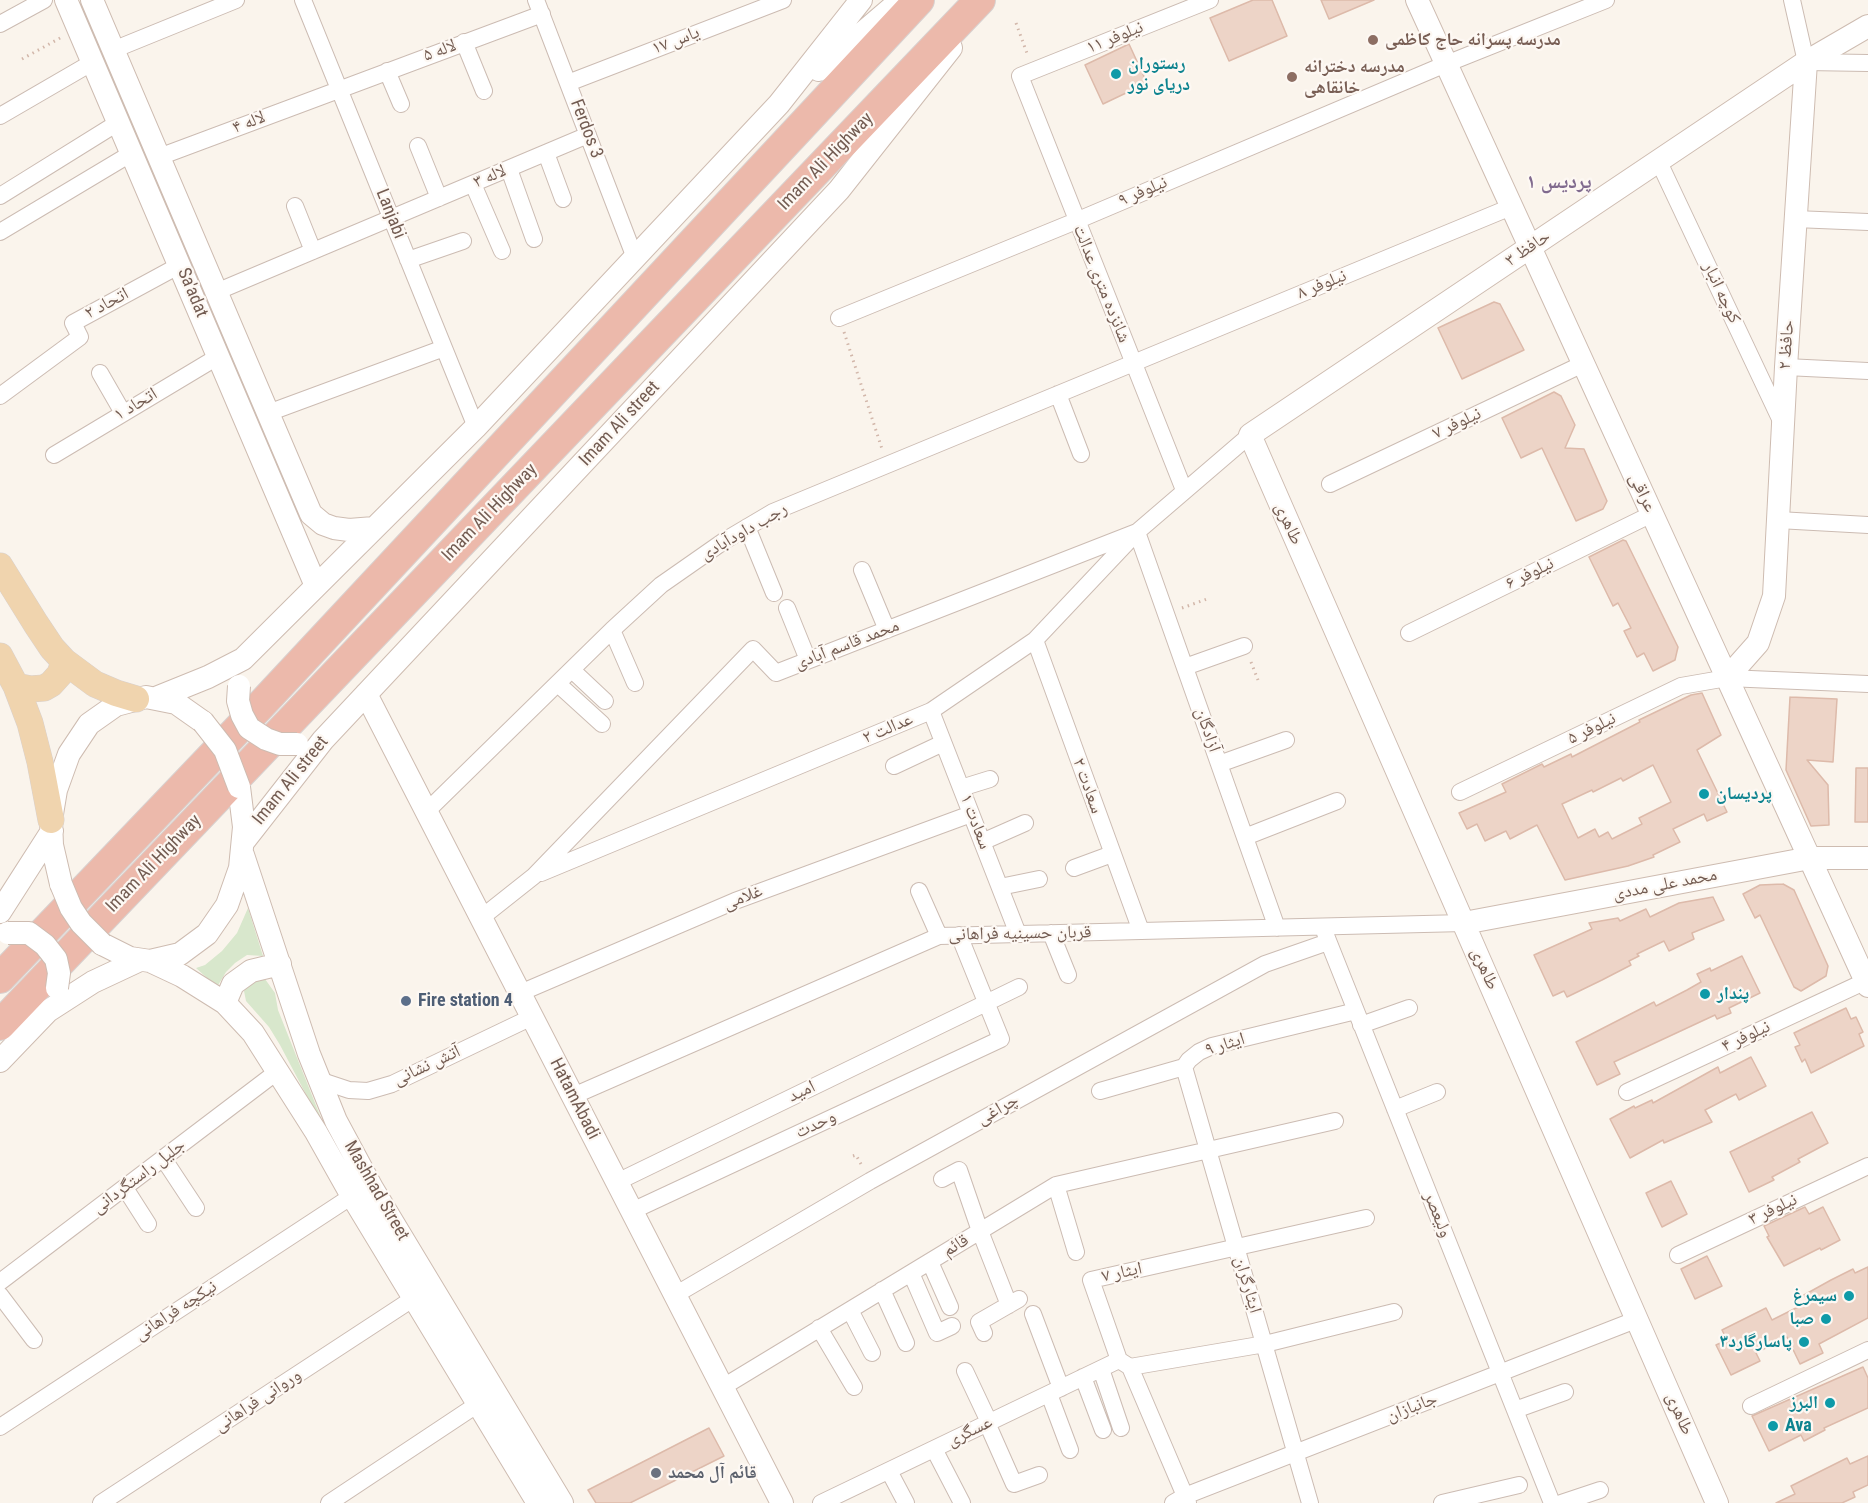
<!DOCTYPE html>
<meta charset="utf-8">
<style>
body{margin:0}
canvas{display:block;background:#faf4ec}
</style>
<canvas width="1868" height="1503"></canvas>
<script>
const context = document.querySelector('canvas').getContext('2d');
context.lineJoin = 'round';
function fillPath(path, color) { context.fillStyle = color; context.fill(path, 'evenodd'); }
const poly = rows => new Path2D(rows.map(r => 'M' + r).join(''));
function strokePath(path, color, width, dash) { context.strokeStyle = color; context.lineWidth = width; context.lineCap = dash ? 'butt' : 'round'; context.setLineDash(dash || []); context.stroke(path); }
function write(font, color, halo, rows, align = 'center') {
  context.font = font + ' "Roboto Condensed","Noto Naskh Arabic",sans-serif'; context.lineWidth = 4.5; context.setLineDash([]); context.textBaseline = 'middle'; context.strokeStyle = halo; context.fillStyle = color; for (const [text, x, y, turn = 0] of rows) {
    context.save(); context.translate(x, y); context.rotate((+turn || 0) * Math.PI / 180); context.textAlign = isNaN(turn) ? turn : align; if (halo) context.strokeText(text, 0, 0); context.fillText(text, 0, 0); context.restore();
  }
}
fillPath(poly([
 [248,908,263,956,247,955,235,963,226,972,217,987,196,968,205,965,222,951,237,933],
 [257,979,265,979,275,993,278,1010,321,1118,320,1121,280,1045,269,1027,246,1001,244,991,250,982]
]), '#d8e7cc');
const building = poly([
 [1253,0,1272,0,1287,36,1229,61,1210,18,1253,0],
 [1321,0,1374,0,1329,19,1321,0],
 [1129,44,1147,83,1103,104,1085,65,1129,44],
 [1494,302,1500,304,1524,350,1462,379,1438,328,1494,302],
 [1554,392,1561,396,1575,425,1565,448,1584,449,1607,501,1603,509,1576,521,1542,448,1521,458,1502,418,1554,392],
 [1623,540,1626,541,1678,647,1675,660,1653,671,1644,653,1637,657,1624,631,1631,628,1618,603,1613,606,1589,557,1623,540],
 [1702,693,1721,735,1697,750,1727,812,1707,821,1704,814,1673,829,1680,842,1653,855,1654,857,1628,866,1565,880,1537,825,1510,839,1506,831,1485,841,1477,824,1467,829,1459,813,1506,792,1502,784,1542,764,1544,767,1571,754,1572,757,1640,722,1639,720,1691,695,1702,693],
 [1653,765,1671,802,1639,818,1642,824,1612,839,1608,832,1599,837,1595,829,1578,838,1562,804,1592,790,1593,792,1621,778,1623,781,1653,765],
 [1790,697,1837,699,1833,762,1807,760,1828,785,1829,825,1811,826,1786,770,1790,697],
 [1856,768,1868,768,1868,822,1855,822,1856,768],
 [1783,884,1794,890,1828,966,1826,976,1801,991,1794,987,1760,915,1755,918,1743,894,1760,885,1783,884],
 [1713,897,1724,920,1692,933,1694,939,1669,951,1664,941,1637,954,1639,956,1629,961,1631,965,1602,980,1567,997,1564,991,1553,996,1534,955,1592,929,1589,923,1618,918,1620,921,1646,909,1650,917,1679,903,1713,897],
 [1742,956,1760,993,1729,1008,1731,1013,1717,1019,1715,1015,1614,1062,1620,1074,1597,1085,1576,1042,1654,1002,1656,1006,1687,990,1701,982,1697,974,1710,968,1711,971,1742,956],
 [1846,1008,1851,1019,1856,1017,1863,1032,1859,1034,1864,1046,1811,1073,1805,1059,1802,1062,1795,1047,1800,1045,1794,1033,1846,1008],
 [1751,1057,1766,1086,1739,1100,1736,1094,1705,1110,1712,1122,1664,1143,1663,1140,1630,1158,1610,1119,1634,1106,1635,1108,1652,1100,1653,1103,1718,1067,1720,1073,1751,1057],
 [1812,1112,1828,1143,1798,1159,1800,1162,1772,1177,1774,1180,1749,1192,1730,1152,1812,1112],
 [1671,1181,1687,1214,1662,1227,1646,1193,1671,1181],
 [1805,1207,1809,1214,1823,1207,1840,1240,1821,1250,1820,1248,1784,1266,1767,1237,1769,1236,1764,1226,1805,1207],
 [1707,1256,1722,1286,1695,1299,1681,1269,1707,1256],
 [1868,1267,1868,1318,1819,1344,1823,1353,1800,1364,1787,1337,1756,1353,1760,1361,1731,1375,1716,1345,1727,1340,1722,1330,1766,1308,1772,1320,1808,1302,1804,1295,1831,1280,1853,1269,1855,1273,1868,1267],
 [1863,1367,1868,1378,1868,1408,1824,1428,1825,1430,1804,1441,1801,1435,1769,1451,1752,1416,1863,1367],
 [709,1428,724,1456,630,1503,596,1503,588,1490,709,1428],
 [1868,1456,1868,1485,1853,1492,1855,1497,1842,1503,1776,1503,1795,1494,1791,1486,1847,1458,1850,1464,1868,1456]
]);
fillPath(building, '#edd4c7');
strokePath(building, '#ddbaaa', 1.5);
const street = poly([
 [303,0,476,427],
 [536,0,635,258],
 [1792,0,1806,62,1868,63],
 [0,24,44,0],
 [464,42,484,91],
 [113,50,236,0],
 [387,71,401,104],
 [568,83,783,0],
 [0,116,93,62],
 [418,146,439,198],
 [546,153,563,199],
 [159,157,542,14],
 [1658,160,1782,423],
 [509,169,534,239],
 [473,184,502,251],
 [0,196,119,122],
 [295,206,313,251],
 [1795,219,1868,222],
 [0,232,132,153],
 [408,260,463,241],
 [216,292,588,135],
 [839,318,1076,221,1446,64,1606,0],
 [1786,367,1868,371],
 [100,373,123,413],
 [1058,394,1081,454],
 [0,396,80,337,73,323,180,265],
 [268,413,444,348],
 [54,455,219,356],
 [1330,484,1583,364],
 [1184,490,1020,76,1210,0],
 [1778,520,1868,525],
 [747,527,774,593],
 [862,570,887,630],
 [787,608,808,660],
 [612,630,635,683],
 [1409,633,1652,514],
 [1035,640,1141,931],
 [1185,667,1244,646],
 [572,670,605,701],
 [558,684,602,724],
 [931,711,1018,934],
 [1219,764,1286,740],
 [894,766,943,743],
 [961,788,990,779],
 [1460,792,1681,686,1727,678,1868,684],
 [426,812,612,630,661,585,724,541,773,512,1511,207],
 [1245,837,1337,801],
 [982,842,1025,823],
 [1074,868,1112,854],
 [541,873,931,711,1035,640,1137,532,1250,435],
 [1000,887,1039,879],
 [919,891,939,936],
 [481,918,534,876,753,649,776,673,1137,532,1277,928],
 [1051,933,1068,975],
 [1325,933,1552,1503],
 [520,993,735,901,971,814],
 [1361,1025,1409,1008],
 [1184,1067,1310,1503],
 [319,1080,349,1090,368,1091,392,1084,532,1017],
 [1100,1091,1184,1067,1189,1060,1199,1052,1212,1046,1356,1011],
 [1627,1092,1866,981],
 [573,1096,939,936,1464,923],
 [1395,1109,1437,1092],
 [163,1158,196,1208],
 [942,1179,959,1170,980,1231,1009,1305],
 [617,1182,1019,987],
 [1056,1185,1076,1252],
 [125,1188,148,1224],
 [632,1211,1001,1039,959,935],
 [1678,1255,1868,1166],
 [930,1262,950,1307],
 [911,1273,937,1333,952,1326],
 [0,1282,278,1071],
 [882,1290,906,1343],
 [0,1295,34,1340],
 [675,1295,870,1181,1265,964,1328,942],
 [850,1310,872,1353],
 [1033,1314,1061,1388],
 [819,1328,854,1387],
 [984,1333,979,1322,1019,1299],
 [1119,1360,1091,1280,1366,1218],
 [1119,1360,1130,1367,1265,1344,1394,1312],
 [1130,1367,1188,1503],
 [1101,1369,1121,1428],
 [965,1371,989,1422],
 [1083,1377,1103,1430],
 [723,1387,1056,1185,1335,1121],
 [1049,1394,1070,1450],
 [1751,1406,1868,1350],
 [1515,1410,1565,1392],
 [987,1423,1014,1484,1039,1475],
 [0,1427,352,1196],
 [934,1449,962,1503],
 [889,1471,906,1503],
 [101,1503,414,1298],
 [329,1503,478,1404],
 [821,1503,1119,1360],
 [1173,1503,1185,1496,1638,1319],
 [1442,1503,1519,1485],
 [1561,1503,1600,1490]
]);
const secondary = poly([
 [66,0,316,586],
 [92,0,311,514,323,524,334,528,349,530,374,528],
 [1417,0,1868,986],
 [819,70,901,0],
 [1727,678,1758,643,1774,596,1786,367,1806,62],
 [366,694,782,1503],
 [156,698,208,677,243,659,476,427,779,104,861,0],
 [244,841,323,740,839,190,951,48],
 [243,855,309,1054,336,1121,372,1188,562,1503],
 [61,884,52,845,51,820,56,790,69,754,89,724,116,705,146,697,176,703,203,722],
 [0,912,52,831],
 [1464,923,1810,858,1868,858],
 [102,944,130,958,150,961,180,954,207,934,227,905,240,868,244,827,239,787],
 [150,961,182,976,225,1003,253,1033,316,1132,352,1196,538,1503],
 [225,1003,233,984,251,971,280,964],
 [0,1061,48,1011,93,982,140,960],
 [1717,1503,1250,435,1806,62,1868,26]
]);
const primary = poly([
 [0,566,36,624,52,648,64,661,95,684,116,693,136,699],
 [0,656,16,686,30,723,40,762,51,820],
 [16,686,30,689,44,688,51,684,60,674,64,661]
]);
const highway = poly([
 [0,978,260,706,919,0],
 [0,1025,980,0]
]);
strokePath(street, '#ccbcb3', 18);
strokePath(secondary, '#cebcb1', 24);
strokePath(primary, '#d8d1cf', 27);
strokePath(highway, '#d8d1cf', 32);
strokePath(poly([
 [1016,23,1028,56],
 [22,59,62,37],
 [844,332,882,449],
 [1182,608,1210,598],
 [1251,662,1258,680],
 [853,1156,856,1155,862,1166]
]), '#d2b7aa', 3, [1.5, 4.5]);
strokePath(street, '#fff', 16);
strokePath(secondary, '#fff', 22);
strokePath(primary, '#f0d4ae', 26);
strokePath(highway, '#ecb9ab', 30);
const secondaryBridge = poly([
 [239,686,238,701,242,715,249,728,266,739,280,744,297,744],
 [203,722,225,750,239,787],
 [61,884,71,908,81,923,102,944],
 [8,933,29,933,45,945,56,959,59,973,57,988]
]);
strokePath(secondaryBridge, '#cebcb1', 24, []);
strokePath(secondaryBridge, '#fff', 22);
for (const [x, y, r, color] of [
 [1373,40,6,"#8d6e63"],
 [1116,74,6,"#0f9aa8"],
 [1292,77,6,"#8d6e63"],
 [1704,794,6,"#0f9aa8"],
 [1705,994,6,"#0f9aa8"],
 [406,1001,6,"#5c6f8a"],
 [1849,1296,6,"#0f9aa8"],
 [1826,1319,6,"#0f9aa8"],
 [1804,1342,6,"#0f9aa8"],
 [1830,1403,6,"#0f9aa8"],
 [1773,1426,6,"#0f9aa8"],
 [656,1473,6,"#6b7280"]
]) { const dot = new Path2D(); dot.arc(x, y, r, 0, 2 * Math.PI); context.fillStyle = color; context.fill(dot); strokePath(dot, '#fdf8f3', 2); }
write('18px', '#735c52', '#fdf8f3', [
 ["نیلوفر ۱۱",1115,38,-22],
 ["یاس ۱۷",676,41,-21],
 ["لاله ۵",440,51,-20],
 ["لاله ۴",249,123,-21],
 ["Ferdos 3",586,129,69],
 ["Imam Ali Highway",826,162,-46],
 ["لاله ۳",490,177,-23],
 ["نیلوفر ۹",1143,192,-23],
 ["Lanjabi",390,214,68],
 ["حافظ ۳",1528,249,-34],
 ["شانزده متری عدالت",1101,284,68],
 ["نیلوفر ۸",1322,285,-22],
 ["Sa'adat",192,293,67],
 ["کوچه انبار",1721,293,65],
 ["اتحاد ۲",107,304,-28],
 ["حافظ ۲",1787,345,-86],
 ["اتحاد ۱",136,405,-31],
 ["Imam Ali street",620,424,-47],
 ["نیلوفر ۷",1457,424,-25],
 ["عراقی",1642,493,65],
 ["Imam Ali Highway",490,513,-46],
 ["طاهری",1288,524,66],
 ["رجب داودآبادی",744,532,-30],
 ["نیلوفر ۶",1530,574,-26],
 ["محمد قاسم آبادی",847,645,-21],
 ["عدالت ۲",888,729,-23],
 ["نیلوفر ۵",1592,729,-26],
 ["آزادگان",1207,730,71],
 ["Imam Ali street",291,781,-51],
 ["سعادت ۲",1087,786,70],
 ["سعادت ۱",975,822,69],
 ["Imam Ali Highway",154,864,-46],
 ["محمد علی مددی",1665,885,-11],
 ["غلامی",743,898,-21],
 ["قربان حسینیه فراهانی",1020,934,-1],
 ["طاهری",1484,969,66],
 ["نیلوفر ۴",1746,1037,-25],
 ["ایثار ۹",1225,1045,-17],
 ["آتش نشانی",427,1066,-25],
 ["امید",802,1092,-26],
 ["HatamAbadi",574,1099,63],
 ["چراغی",998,1110,-29],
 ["وحدت",816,1125,-25],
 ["جلیل راستگردانی",139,1177,-37],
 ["Mashhad Street",376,1191,60],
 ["نیلوفر ۳",1773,1210,-25],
 ["ولیعصر",1437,1215,68],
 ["قائم",956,1246,-31],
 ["ایثار ۷",1122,1273,-12],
 ["ایثارگران",1247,1285,74],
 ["نیکچه فراهانی",176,1311,-33],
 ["وروانی فراهانی",258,1401,-33],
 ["جانبازان",1412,1408,-21],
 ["طاهری",1679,1414,67],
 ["عسگری",970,1432,-26]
]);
write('bold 18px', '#785e54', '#fdf8f3', [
 ["مدرسه پسرانه حاج کاظمی",1385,40],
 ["مدرسه دخترانه",1304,67],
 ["خانقاهی",1304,88]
], 'left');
write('bold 18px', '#0d838f', '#fdf8f3', [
 ["رستوران",1128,64],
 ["دریای نور",1128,85],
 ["پردیسان",1716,794],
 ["پندار",1717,994],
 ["سیمرغ",1837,1296,"right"],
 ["صبا",1814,1319,"right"],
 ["پاسارگارد۳",1792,1342,"right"],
 ["البرز",1818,1403,"right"],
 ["Ava",1785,1426]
], 'left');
write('bold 18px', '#4e5e75', '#fdf8f3', [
 ["Fire station 4",418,1001]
], 'left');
write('bold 18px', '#5b616d', '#fdf8f3', [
 ["قائم آل محمد",668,1473]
], 'left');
write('bold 20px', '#806a8e', '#fdf8f3', [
 ["پردیس ۱",1559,183]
]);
</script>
